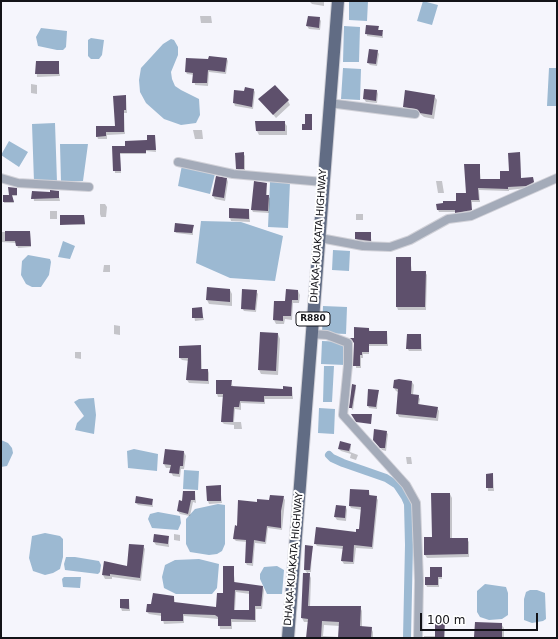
<!DOCTYPE html>
<style>
body{margin:0}
#map{position:relative;width:558px;height:639px;overflow:hidden;background:#f5f5fc;font-family:"DejaVu Sans",sans-serif}
canvas{display:block}
.frame{position:absolute;inset:0;border:2px solid #131318;pointer-events:none}
.scale{position:absolute;left:420px;top:613px;width:118px;height:18px;box-sizing:border-box;border:2px solid #131318;border-top:0;padding-left:5px;font-size:12px;line-height:14px;white-space:nowrap;color:#131318;-webkit-text-stroke:3px #fff;paint-order:stroke}
</style>
<div id="map">
<canvas width="558" height="639"></canvas>
<div class="frame"></div>
<div class="scale">100 m</div>
</div>
<script>
const context = document.querySelector('canvas').getContext('2d');
context.lineJoin = 'round';
function fillPath(path, color) { context.fillStyle = color; context.fill(path, 'evenodd'); }
const poly = rows => new Path2D(rows.map(r => 'M' + r).join(''));
function strokePath(path, color, width, dash) { context.strokeStyle = color; context.lineWidth = width; context.lineCap = dash ? 'butt' : 'round'; context.setLineDash(dash || []); context.stroke(path); }
function write(font, color, halo, rows, align = 'center') {
  context.font = font + ' "DejaVu Sans",sans-serif'; context.lineWidth = 4; context.setLineDash([]); context.textBaseline = 'middle'; context.strokeStyle = halo; context.fillStyle = color; for (const [text, x, y, turn = 0] of rows) {
    context.save(); context.translate(x, y); context.rotate((+turn || 0) * Math.PI / 180); context.textAlign = isNaN(turn) ? turn : align; if (halo) context.strokeText(text, 0, 0); context.fillText(text, 0, 0); context.restore();
  }
}
fillPath(poly([
 [349,1,368,1,367,21,349,20],
 [423,1,438,5,432,25,417,21],
 [344,26,360,27,359,62,343,62],
 [41,28,67,31,66,47,63,50,57,50,38,46,36,37],
 [91,38,104,40,102,55,99,59,91,59,88,56,88,40],
 [171,39,174,40,178,47,178,55,171,72,172,79,175,86,181,90,199,99,200,115,196,123,181,125,164,119,146,103,140,92,139,80,141,68,163,44],
 [343,68,361,69,360,100,341,99],
 [549,68,557,68,557,106,547,106],
 [55,123,57,182,34,182,32,124],
 [9,141,28,152,19,167,1,155],
 [60,144,88,144,83,181,61,182],
 [182,165,215,174,210,194,178,186],
 [270,182,290,182,288,228,268,227],
 [201,221,241,222,283,236,275,281,230,278,196,263],
 [63,241,75,246,70,259,58,257],
 [333,250,350,251,349,271,332,270],
 [28,255,50,259,51,262,49,275,41,287,32,287,26,284,21,275,22,261],
 [323,306,347,307,346,334,322,333],
 [322,341,346,342,345,365,321,364],
 [324,366,334,366,332,402,323,402],
 [94,398,96,415,94,434,75,430,77,423,84,416,74,402,79,399],
 [319,408,335,409,334,434,318,433],
 [1,440,8,443,12,448,13,453,7,466,1,467],
 [134,449,158,454,157,471,128,468,127,451],
 [184,470,199,471,198,490,183,489],
 [218,504,225,505,225,544,222,551,217,554,209,555,190,552,186,544,186,519,195,509],
 [158,512,180,516,181,523,178,530,152,528,148,519,150,514],
 [45,533,60,536,63,539,63,557,60,569,53,573,45,575,33,571,29,558,32,536],
 [66,557,75,557,99,561,101,565,100,572,98,574,65,570,64,564],
 [199,559,219,564,217,588,212,594,176,594,164,588,162,577,165,565,175,560],
 [277,566,284,570,282,594,267,594,260,579,260,574,264,567],
 [64,577,81,577,80,588,63,587,62,579],
 [485,584,506,587,508,593,508,615,502,619,489,620,480,617,477,612,477,591],
 [530,590,537,590,545,593,546,619,543,621,532,623,524,620,524,599,526,592]
]), '#9cb9d2');
fillPath(poly([
 [324,1,324,6,312,4,310,2],
 [200,16,211,16,212,23,201,23],
 [319,18,321,21,320,30,309,29,307,26],
 [367,26,378,27,379,31,383,33,383,38,367,36],
 [377,51,379,54,377,66,370,65,368,63],
 [227,59,228,61,226,74,209,72,208,86,195,85,194,75,187,74,186,72,209,60],
 [36,62,58,62,60,76,37,77],
 [31,84,37,85,37,94,31,93],
 [253,89,255,92,253,109,235,106,234,103,245,92],
 [365,90,377,91,378,94,377,103,366,102,364,99],
 [126,96,127,113,124,113,125,134,107,135,107,139,98,139,97,136,116,127],
 [434,96,437,100,434,119,424,117,419,113,406,111,404,107],
 [260,99,288,101,290,105,276,118],
 [284,122,287,126,287,135,259,135,257,131],
 [193,130,202,130,203,139,195,139],
 [154,136,156,152,146,151,146,154,120,154,121,173,115,173,113,147,126,147,148,141],
 [243,153,245,156,245,172,238,171,237,168],
 [520,154,521,178,533,178,534,185,527,188,509,190,509,191,479,190,480,202,472,202,471,213,457,215,456,212,439,212,438,210,457,202,467,194,479,165,481,180,501,180,510,172],
 [227,179,228,182,225,201,215,199,213,196],
 [436,181,442,181,444,193,438,193],
 [266,183,267,196,270,198,269,213,253,212,252,210],
 [16,189,17,196,12,196,14,203,4,203,4,196,10,196],
 [33,192,58,192,60,201,34,201],
 [100,204,105,204,107,207,106,217,101,217,100,214],
 [249,210,250,222,231,221,230,218],
 [50,211,57,211,57,219,50,219],
 [356,214,363,214,363,220,356,220],
 [84,216,85,225,61,224],
 [193,226,193,235,176,233,175,231],
 [1,232,30,232,31,247,18,248,16,243,1,242],
 [370,233,372,243,358,241,356,239],
 [410,258,412,272,425,272,427,275,426,310,398,310,397,307],
 [104,265,110,265,110,272,103,272],
 [207,288,230,290,232,294,232,306,209,304,207,300],
 [256,291,258,294,256,312,244,311,242,308],
 [298,291,300,295,299,303,293,303,292,320,285,319,284,324,276,324,274,320,286,302],
 [201,308,204,320,195,321,193,309],
 [114,325,120,326,120,335,114,334],
 [369,329,370,332,387,332,388,346,369,346,369,354,363,354,363,358,361,358,361,368,356,368,355,339],
 [278,334,280,339,278,375,261,374,259,370],
 [421,335,422,351,409,351,407,348],
 [201,346,202,370,208,370,209,373,209,384,189,383,187,380,189,361,182,360,180,358],
 [75,352,81,352,81,359,75,358],
 [231,381,233,387,284,390,292,388,293,399,265,399,265,404,241,403,241,410,235,409,234,422,241,422,242,429,234,429,234,425,224,424,222,422,223,397,218,397,217,394],
 [412,382,414,385,413,395,418,396,420,399,419,405,437,408,439,411,438,421,399,417,397,413,398,392,396,391,394,388],
 [355,386,356,388,353,410,350,407],
 [378,391,377,409,369,408,368,406],
 [386,432,388,434,386,451,382,450,376,443],
 [350,445,351,447,350,452,358,455,356,460,350,458,351,454,341,451,339,449],
 [184,452,186,456,184,469,181,469,180,477,173,476,171,472,171,468,166,468,164,464],
 [406,457,411,457,412,464,407,464],
 [493,474,494,491,488,491,487,475],
 [220,486,222,503,209,504,208,501],
 [369,491,370,496,376,497,378,500,373,549,356,548,354,564,344,564,342,561,343,549,317,546,315,543,357,533,360,530,362,510,351,508,350,506],
 [195,492,196,503,193,502,190,516,180,514,178,511,183,502],
 [450,494,452,498,452,539,467,539,469,542,469,557,427,558,425,555,433,538],
 [283,497,285,500,282,530,268,528,266,544,255,543,253,566,247,565,246,563,247,542,236,541,234,539,258,503],
 [152,500,153,507,138,505,136,503],
 [346,507,347,510,346,521,337,520,335,517],
 [174,534,180,535,180,541,174,540],
 [168,537,169,547,156,545,154,542],
 [143,546,145,549,141,581,112,577,112,579,105,579,103,575,105,562,128,567],
 [312,547,311,572,308,572,311,578,310,607,360,607,362,611,362,627,371,628,373,632,373,638,307,638,308,622,304,622,302,618,304,574,308,574,305,570],
 [324,625,340,626,339,637,323,636],
 [233,567,235,583,263,587,264,590,262,609,256,609,256,622,232,622,232,629,220,629,219,619,184,616,184,623,164,624,162,616,149,614,147,612,174,597,175,603,217,608,224,594],
 [236,592,250,594,250,611,235,611],
 [441,568,442,579,439,579,439,587,427,587,426,585],
 [129,600,130,611,122,611,121,608],
 [444,623,445,638,424,638,424,636,436,636],
 [501,624,504,628,504,638,476,638,475,636]
]), '#0003');
strokePath(poly([
 [329,455,332,458,343,463,386,478,397,485,405,497,408,504,409,545,407,638]
]), '#9cb9d2', 8);
fillPath(poly([
 [308,16,320,17,319,28,306,26],
 [366,25,379,26,378,30,383,30,382,36,365,34],
 [369,49,378,50,376,64,367,63],
 [209,56,227,58,225,72,208,70,207,83,192,83,193,73,185,72,186,58,208,59],
 [36,61,59,61,59,74,35,74],
 [275,85,289,100,273,115,258,99],
 [245,87,254,89,252,107,233,103,234,90,244,91],
 [364,89,377,90,376,101,363,99],
 [405,90,435,95,432,115,420,113,416,109,403,107],
 [126,95,126,110,124,110,124,132,106,132,106,136,96,137,96,126,115,126,113,96],
 [305,114,312,114,312,130,302,130,302,124,305,124],
 [255,121,285,121,285,131,256,131],
 [147,135,155,135,156,150,146,150,146,153,120,153,121,171,113,171,112,146,125,146,125,141,147,140],
 [244,152,244,169,236,169,235,153],
 [520,152,521,178,533,177,534,182,526,186,508,187,508,189,478,188,479,200,471,200,472,210,455,213,455,210,437,210,436,204,443,203,443,201,456,201,456,193,466,193,464,164,480,164,480,179,500,179,500,171,509,171,508,153],
 [216,176,227,178,224,198,212,196],
 [254,181,267,183,266,195,269,195,268,211,251,210],
 [8,187,17,188,17,195,12,195,14,202,3,202,3,195,9,195],
 [50,190,59,191,59,198,31,199,32,191,50,192],
 [229,208,249,209,249,219,229,218],
 [60,215,84,215,85,224,60,225],
 [175,223,194,225,192,233,174,232],
 [5,231,30,231,31,246,16,246,15,241,5,241],
 [355,232,371,232,371,241,355,239],
 [396,257,411,257,411,271,426,271,425,307,396,307],
 [207,287,230,289,230,302,206,300],
 [242,289,257,290,255,310,241,309],
 [286,289,298,290,298,300,292,300,291,316,283,316,283,321,273,320,274,301,285,301],
 [202,307,203,318,192,318,192,308],
 [354,327,369,328,369,331,387,331,387,344,369,344,369,352,362,352,362,355,360,355,360,366,353,366,354,343,350,338,354,338],
 [260,332,278,333,276,371,258,370],
 [407,334,421,334,421,349,406,349],
 [201,345,201,369,208,369,208,381,186,380,188,358,179,358,179,346],
 [399,379,412,381,411,394,419,395,418,404,438,407,436,418,396,414,398,389,393,388,394,380],
 [216,380,232,380,231,386,283,389,283,386,292,387,292,396,264,396,264,402,240,401,239,407,234,407,233,422,221,422,223,394,216,394],
 [352,384,356,385,352,408,349,408],
 [368,389,379,390,376,407,367,406],
 [351,414,372,414,371,424,356,422],
 [374,429,387,431,385,448,380,448,373,440],
 [340,441,351,444,349,451,338,449],
 [165,449,184,451,183,466,180,466,179,474,169,473,171,465,163,464],
 [493,473,493,488,486,488,486,474],
 [221,485,221,501,207,501,206,486],
 [350,489,369,490,369,495,377,496,372,547,354,545,353,562,341,561,343,546,314,544,316,527,356,532,356,529,359,529,361,507,349,506],
 [183,491,195,491,195,500,191,500,188,514,177,511,179,500,182,501],
 [431,493,450,493,450,538,468,538,468,554,424,555,424,537,432,537],
 [270,495,284,496,281,511,281,528,267,526,265,542,254,540,252,563,245,563,246,540,233,539,235,525,237,526,238,500,257,502,257,499,269,500],
 [136,496,153,499,152,505,135,503],
 [336,505,346,506,345,518,334,517],
 [154,534,169,536,168,544,153,542],
 [129,544,144,545,140,578,110,574,110,576,102,575,104,561,127,566],
 [305,545,313,546,310,570,304,570],
 [223,566,234,566,234,582,263,586,261,606,255,606,255,620,231,619,231,626,218,626,218,617,215,615,183,614,183,621,161,621,161,613,146,612,147,604,151,604,153,593,174,596,174,602,216,607,217,593,223,593],
 [235,590,249,591,249,610,234,610],
 [430,567,442,567,442,577,438,577,438,585,425,585,425,577,430,577],
 [303,573,310,573,308,606,361,606,360,626,372,627,371,638,338,638,339,622,322,621,321,638,306,638,308,619,301,618],
 [120,599,129,599,129,609,120,608],
 [435,622,445,622,444,638,435,638],
 [475,622,502,623,502,637,474,637]
]), '#5e506c');
const minor = poly([
 [329,103,415,114],
 [178,162,233,174,323,182],
 [1,178,18,183,89,187],
 [320,238,363,246,390,247,410,240,448,219,471,216,557,178],
 [311,334,327,335,348,343,348,365,343,415,406,485,416,503,419,581,418,638]
]);
const primary = poly([
 [288,638,338,1]
]);
strokePath(minor, '#d1d1d8', 10);
strokePath(primary, '#d1d1d8', 14);
strokePath(minor, '#a4abb9', 8);
strokePath(primary, '#616c84', 12);
for (const [x, y, w] of [
 [313,319,34]
]) { const box = new Path2D(); box.roundRect(x - w / 2, y - 7, w, 14, 3); context.fillStyle = '#fff'; context.fill(box); strokePath(box, '#131318', 1); }
write('bold 9px', '#131318', null, [
 ["R880",313,319]
]);
write('10px', '#131318', '#fff', [
 ["DHAKA-KUAKATA HIGHWAY",319,236,-86],
 ["DHAKA-KUAKATA HIGHWAY",294,559,-85]
]);
</script>
